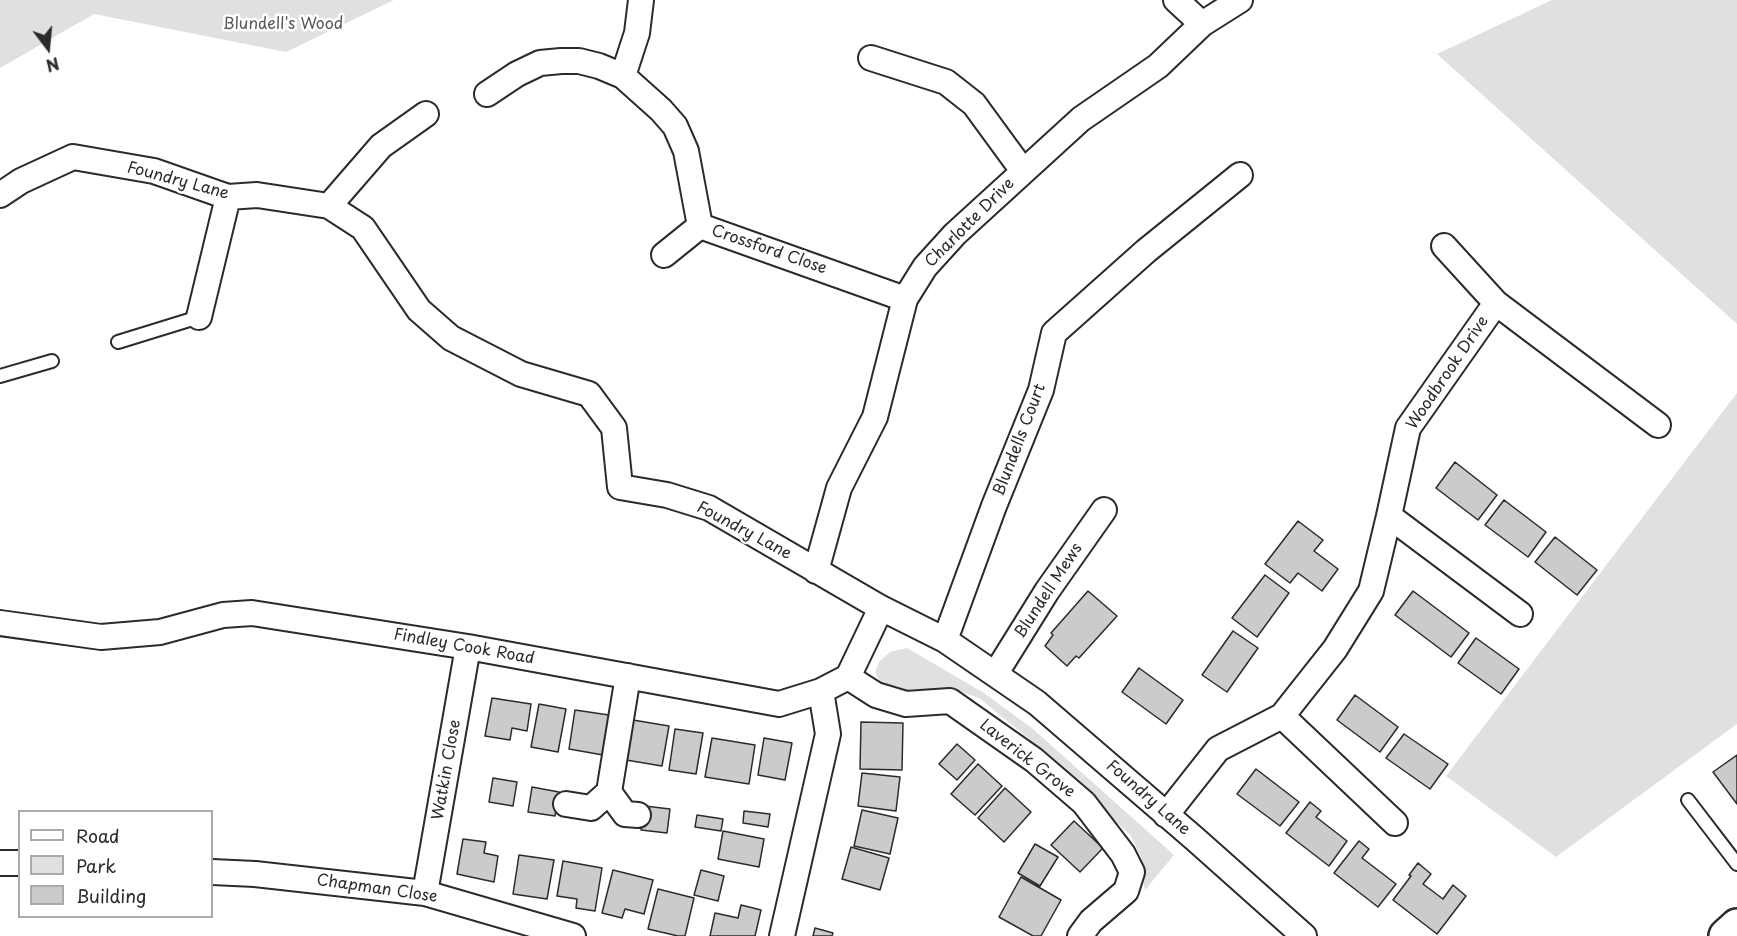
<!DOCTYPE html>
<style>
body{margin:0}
#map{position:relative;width:1737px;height:936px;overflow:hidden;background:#fff;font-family:"Playpen Sans",sans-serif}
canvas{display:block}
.legend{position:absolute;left:18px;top:810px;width:195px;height:108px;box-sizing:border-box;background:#fff;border:2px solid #aaa;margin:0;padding:8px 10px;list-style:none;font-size:18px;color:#2b2b2b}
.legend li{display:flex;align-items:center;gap:12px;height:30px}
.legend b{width:30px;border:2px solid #aaa}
.north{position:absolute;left:18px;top:18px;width:60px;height:60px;-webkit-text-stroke:4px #fff;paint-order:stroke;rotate:164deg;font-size:16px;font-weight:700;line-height:24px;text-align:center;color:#2b2b2b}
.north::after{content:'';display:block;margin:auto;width:21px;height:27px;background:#2b2b2b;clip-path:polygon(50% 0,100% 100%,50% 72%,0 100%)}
</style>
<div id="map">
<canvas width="1737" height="936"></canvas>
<ul class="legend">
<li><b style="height:8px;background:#fff"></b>Road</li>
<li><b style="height:16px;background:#e0e0e0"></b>Park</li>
<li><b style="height:16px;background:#cbcbcb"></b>Building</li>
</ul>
<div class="north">N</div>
</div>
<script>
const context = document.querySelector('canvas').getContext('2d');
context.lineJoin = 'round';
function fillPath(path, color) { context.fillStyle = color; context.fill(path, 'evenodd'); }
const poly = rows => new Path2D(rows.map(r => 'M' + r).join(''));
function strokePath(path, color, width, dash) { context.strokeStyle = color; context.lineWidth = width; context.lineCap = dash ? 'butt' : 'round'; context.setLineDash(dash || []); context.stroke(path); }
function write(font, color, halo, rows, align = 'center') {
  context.font = font + ' "Playpen Sans",sans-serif'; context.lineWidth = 5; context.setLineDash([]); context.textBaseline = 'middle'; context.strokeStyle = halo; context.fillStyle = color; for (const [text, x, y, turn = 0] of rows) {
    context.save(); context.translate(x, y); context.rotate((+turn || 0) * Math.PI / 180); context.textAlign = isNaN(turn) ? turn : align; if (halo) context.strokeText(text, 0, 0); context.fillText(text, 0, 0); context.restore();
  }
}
fillPath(poly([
 [0,0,394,0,286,52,94,14,0,68],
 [1552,0,1737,0,1737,324,1437,54],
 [1737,393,1737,724,1556,857,1446,776],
 [907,648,984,693,1033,729,1174,855,1145,890,1141,873,1142,859,1131,836,1028,738,979,698,950,688,895,691,880,682,875,672,879,662,890,652]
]), '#e0e0e0');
const building = poly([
 [1455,462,1497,495,1478,520,1436,488,1455,462],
 [1504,500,1546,532,1528,557,1485,525,1504,500],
 [1298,521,1323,540,1314,551,1338,569,1322,591,1298,573,1290,583,1265,564,1298,521],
 [1555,537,1597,570,1577,595,1535,562,1555,537],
 [1265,575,1289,593,1257,637,1232,618,1265,575],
 [1088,591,1117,616,1079,658,1076,656,1067,666,1045,646,1053,635,1051,633,1088,591],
 [1413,591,1469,633,1451,657,1395,615,1413,591],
 [1233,631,1258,648,1227,692,1202,675,1233,631],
 [1476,638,1519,669,1501,694,1458,663,1476,638],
 [1139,668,1183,700,1166,724,1122,692,1139,668],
 [1355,695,1398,727,1380,752,1337,720,1355,695],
 [492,698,531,704,527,731,512,728,510,740,485,736,492,698],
 [539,704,566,709,558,752,531,747,539,704],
 [575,710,609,715,603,755,569,749,575,710],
 [633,720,669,726,662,766,626,760,633,720],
 [861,722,903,723,902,770,860,769,861,722],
 [675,729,703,733,696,774,669,770,675,729],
 [1404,734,1448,764,1430,789,1386,758,1404,734],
 [712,738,755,745,749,784,705,777,712,738],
 [764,738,792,743,785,780,758,775,764,738],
 [957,744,975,760,957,780,939,764,957,744],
 [1737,755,1737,804,1713,772,1737,755],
 [978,764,1002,786,975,815,951,794,978,764],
 [1256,769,1299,802,1280,826,1237,794,1256,769],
 [862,773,900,777,896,811,858,806,862,773],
 [493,778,517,782,513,806,489,802,493,778],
 [532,787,559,792,555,816,528,812,532,787],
 [1005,788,1031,812,1004,842,978,818,1005,788],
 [1310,802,1321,811,1316,817,1347,841,1329,866,1286,833,1310,802],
 [645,806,670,809,667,833,641,830,645,806],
 [862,810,898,818,890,854,854,846,862,810],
 [744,811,770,814,768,827,743,823,744,811],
 [697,815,723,819,721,831,695,827,697,815],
 [1074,821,1103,848,1080,872,1051,845,1074,821],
 [723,831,764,839,759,867,718,859,723,831],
 [463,839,486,842,484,853,498,856,494,882,457,874,463,839],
 [1359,841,1369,849,1362,858,1396,884,1378,907,1334,873,1359,841],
 [1035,844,1058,857,1040,886,1018,873,1035,844],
 [851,847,889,858,880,890,842,879,851,847],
 [519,855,554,860,547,899,513,894,519,855],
 [563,861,602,868,595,911,576,908,577,899,557,896,563,861],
 [1418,863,1431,874,1423,884,1443,899,1453,885,1466,896,1437,934,1393,900,1411,876,1409,875,1418,863],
 [613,870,653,880,644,914,625,909,622,918,602,913,613,870],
 [701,870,724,876,718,901,694,895,701,870],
 [1021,877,1061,900,1041,936,1033,936,999,917,1021,877],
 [658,889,694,898,685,936,678,936,648,929,658,889],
 [741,905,761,910,755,936,710,936,715,913,738,918,741,905],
 [815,928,833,933,832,936,813,936,815,928]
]);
fillPath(building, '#cbcbcb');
strokePath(building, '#2b2b2b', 1.5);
const service = poly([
 [118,342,199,317],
 [0,376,52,361],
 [1688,800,1737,864]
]);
const minor = poly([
 [1176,0,1202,24],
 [871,58,946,82,974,104,1023,171],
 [623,76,637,33,641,0],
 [487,94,517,74,540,63,561,61,579,61,599,66,623,76,661,110,675,126,686,151,700,226,905,299],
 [0,195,21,181,73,157,154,171,228,197,257,195,329,206,363,228,419,310,451,338,521,374,589,394,614,428,620,487,667,495,709,508,881,608,945,640,1037,703,1195,839,1304,936],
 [329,206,381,146,426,114],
 [1444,246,1496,303],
 [664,255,700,226],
 [199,317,228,197],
 [1389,516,1408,428,1496,303,1658,425],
 [816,571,839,488,875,417,905,299,925,267,955,234,1081,119,1158,66,1202,24,1240,0],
 [0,623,101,637,160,632,223,615,252,613,468,647,779,704,821,691,848,677,881,608],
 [945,640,994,506,1041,390,1054,333,1146,251,1240,175],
 [996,673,1047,591,1104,510],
 [628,676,609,792,625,814,638,815],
 [848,677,876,695,906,704,950,701,1034,760,1084,803,1123,854,1132,872,1126,891,1091,921,1080,936],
 [1282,716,1335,649,1371,591,1389,516,1520,614],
 [566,804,591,808,609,792],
 [1166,815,1218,749,1282,716,1395,823],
 [0,863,20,863],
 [212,872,255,874,425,893,573,936],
 [425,893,468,647],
 [782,936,828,734,821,691]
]);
const primary = poly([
 [1726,936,1737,926]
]);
strokePath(service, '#2b2b2b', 16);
strokePath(minor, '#2b2b2b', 28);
strokePath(primary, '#2b2b2b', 38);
strokePath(service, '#fff', 12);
strokePath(minor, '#fff', 24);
strokePath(primary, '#fff', 33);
write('16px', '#585858', '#fff', [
 ["Blundell's Wood",283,25]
]);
write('16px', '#2b2b2b', '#fff', [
 ["Foundry Lane",178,181,15],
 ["Charlotte Drive",970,223,-45],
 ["Crossford Close",769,250,19],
 ["Woodbrook Drive",1448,373,-56],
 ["Blundells Court",1020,440,-69],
 ["Foundry Lane",744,531,28],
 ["Blundell Mews",1049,591,-57],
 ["Findley Cook Road",464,647,10],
 ["Laverick Grove",1027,759,38],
 ["Watkin Close",447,770,-80],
 ["Foundry Lane",1148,798,41],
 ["Chapman Close",377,889,8]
]);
</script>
